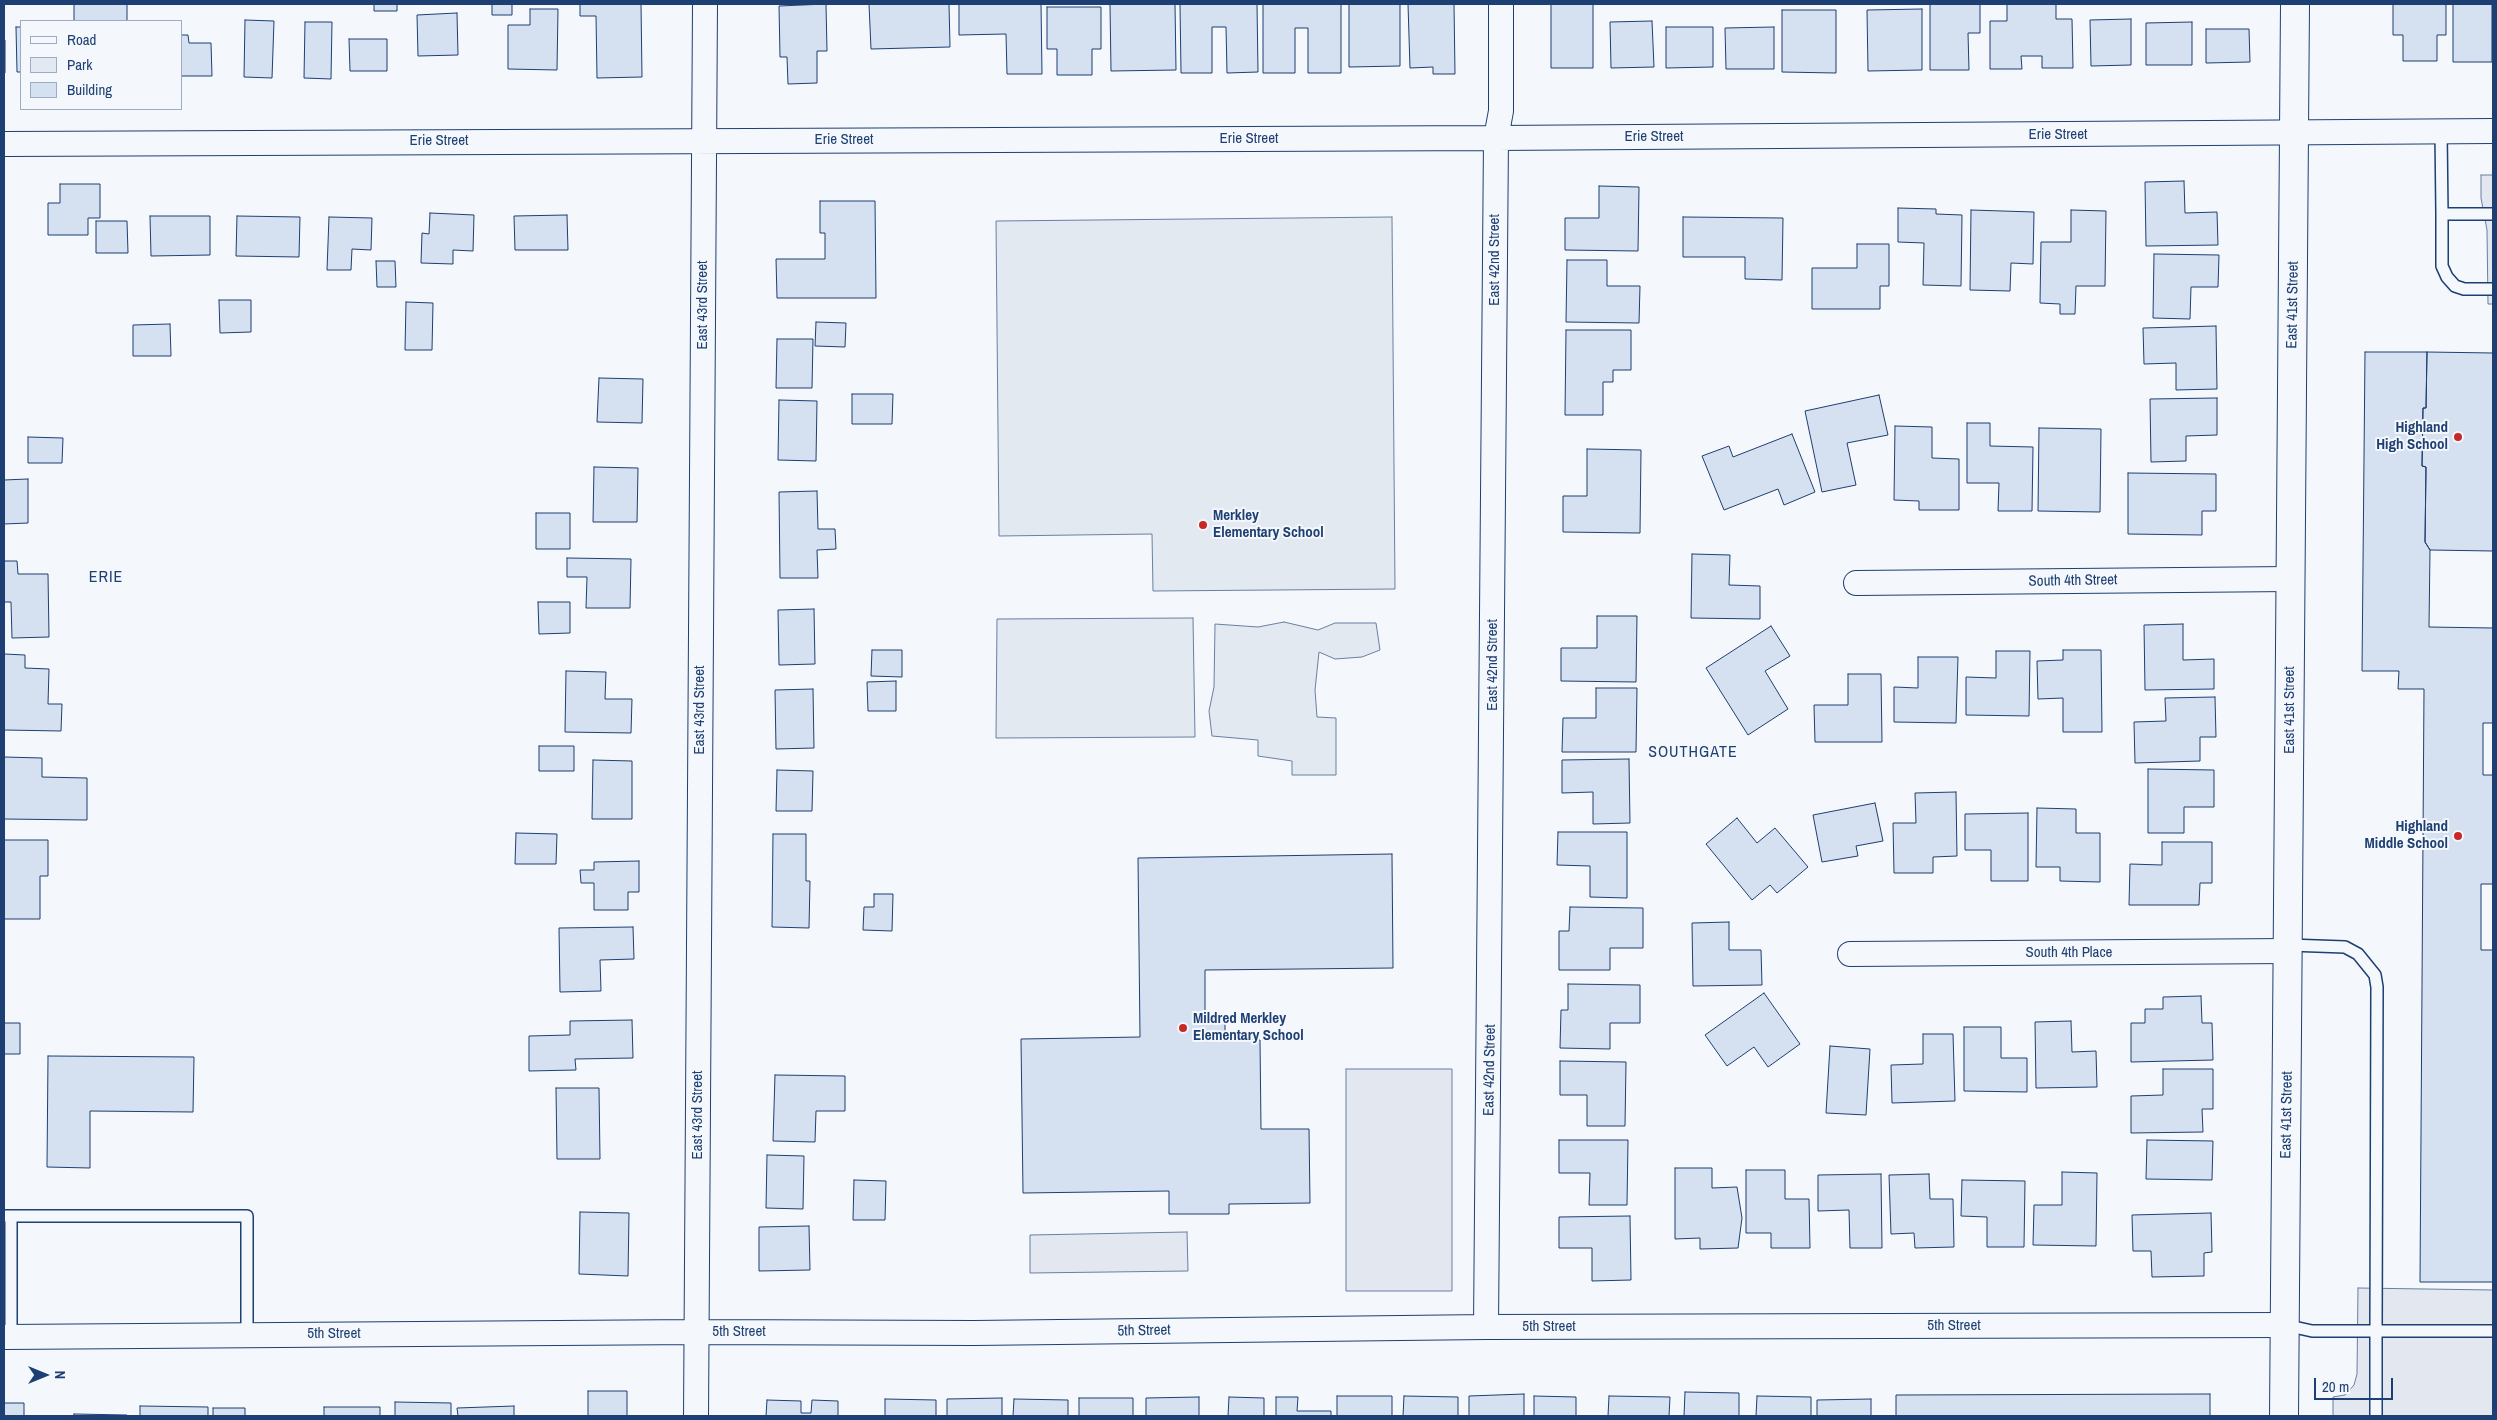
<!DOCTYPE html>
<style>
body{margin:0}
#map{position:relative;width:2497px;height:1420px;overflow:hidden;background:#f4f7fb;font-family:"Archivo Narrow",sans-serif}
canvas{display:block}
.frame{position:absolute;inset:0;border:5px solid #1d3f73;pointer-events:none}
.legend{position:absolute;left:20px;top:20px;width:162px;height:90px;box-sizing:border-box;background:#f4f7fb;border:1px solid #9eadc5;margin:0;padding:6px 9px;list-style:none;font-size:15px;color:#1d3f73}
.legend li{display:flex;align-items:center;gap:10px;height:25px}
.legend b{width:25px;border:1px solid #9eadc5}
.north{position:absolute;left:20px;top:1350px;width:50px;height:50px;-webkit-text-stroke:4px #f4f7fb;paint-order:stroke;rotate:90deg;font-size:14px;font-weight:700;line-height:20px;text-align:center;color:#1d3f73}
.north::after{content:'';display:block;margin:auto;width:18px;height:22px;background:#1d3f73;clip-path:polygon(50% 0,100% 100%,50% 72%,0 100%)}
.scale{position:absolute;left:2314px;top:1378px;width:79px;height:22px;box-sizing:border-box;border:2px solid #1d3f73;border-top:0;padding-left:6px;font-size:15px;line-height:18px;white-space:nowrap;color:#1d3f73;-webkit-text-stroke:4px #f4f7fb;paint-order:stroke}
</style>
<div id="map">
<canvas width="2497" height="1420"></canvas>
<div class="frame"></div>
<ul class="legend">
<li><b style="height:6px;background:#f4f7fb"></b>Road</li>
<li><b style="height:14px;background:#e3e9f0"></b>Park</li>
<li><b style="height:14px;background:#d5e0f0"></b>Building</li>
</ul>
<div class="north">N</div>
<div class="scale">20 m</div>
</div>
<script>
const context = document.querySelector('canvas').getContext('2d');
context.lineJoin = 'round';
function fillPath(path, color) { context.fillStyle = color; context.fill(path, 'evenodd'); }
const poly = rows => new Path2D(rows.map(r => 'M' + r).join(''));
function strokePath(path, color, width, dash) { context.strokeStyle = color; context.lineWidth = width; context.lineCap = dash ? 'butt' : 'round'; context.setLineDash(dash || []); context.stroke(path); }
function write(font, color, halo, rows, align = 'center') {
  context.font = font + ' "Archivo Narrow",sans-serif'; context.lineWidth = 4; context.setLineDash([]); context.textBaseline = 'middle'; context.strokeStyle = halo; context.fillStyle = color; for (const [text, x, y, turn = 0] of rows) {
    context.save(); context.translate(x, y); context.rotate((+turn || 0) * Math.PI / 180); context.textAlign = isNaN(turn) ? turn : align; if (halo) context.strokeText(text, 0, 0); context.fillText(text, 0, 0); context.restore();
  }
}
const green = poly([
 [1392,217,1395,589,1153,591,1152,534,999,536,996,221,1392,217],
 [1193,618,1195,737,996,738,997,619,1193,618],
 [1284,622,1318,630,1335,623,1376,623,1380,650,1362,657,1335,659,1319,652,1315,690,1317,717,1336,718,1336,775,1292,775,1292,761,1258,756,1258,740,1212,736,1209,711,1214,687,1215,624,1258,627,1284,622]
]);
fillPath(green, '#e3e9f0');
strokePath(green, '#687fa3', 1);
const parking = poly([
 [2481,175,2493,175,2493,304,2488,304,2487,230,2481,198,2481,175],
 [1346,1069,1452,1069,1452,1291,1346,1291,1346,1069],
 [1187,1232,1188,1271,1030,1273,1030,1235,1187,1232],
 [2358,1288,2493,1290,2493,1416,2333,1416,2333,1397,2345,1395,2354,1385,2357,1374,2358,1288]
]);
fillPath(parking, '#e3e8f0');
strokePath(parking, '#687fa3', 1);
const building = poly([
 [74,4,127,4,127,21,74,21,74,4],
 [374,4,397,4,397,11,374,11,374,4],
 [492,4,512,4,512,15,492,15,492,4],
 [580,4,641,4,642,77,597,78,596,16,580,16,580,4],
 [826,4,827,51,817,51,817,83,788,84,787,57,780,57,779,6,826,4],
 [869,4,949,4,950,47,871,49,869,4],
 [959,4,1041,4,1042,74,1007,74,1006,34,959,35,959,4],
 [1110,4,1175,4,1176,70,1111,71,1110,4],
 [1180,4,1257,4,1258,72,1227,73,1226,27,1212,27,1212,73,1181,73,1180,4],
 [1263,4,1341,4,1341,73,1308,73,1308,28,1295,28,1295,73,1263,73,1263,4],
 [1349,4,1400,4,1400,66,1349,67,1349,4],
 [1408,4,1454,4,1455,74,1433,74,1433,67,1410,68,1408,4],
 [1551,4,1593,4,1593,68,1551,68,1551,4],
 [1930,4,1980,4,1980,33,1968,33,1969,70,1930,70,1930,4],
 [2007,4,2056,4,2056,19,2072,19,2073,68,2042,68,2042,56,2021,56,2022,69,1990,69,1990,21,2007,21,2007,4],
 [2393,4,2446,4,2446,35,2437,35,2437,61,2403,61,2403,35,2393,35,2393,4],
 [2453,4,2492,4,2492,62,2453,62,2453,4],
 [1047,7,1101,7,1101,49,1092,49,1092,75,1057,75,1057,49,1047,49,1047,7],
 [530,9,558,9,557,70,508,69,508,25,530,25,530,9],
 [1922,9,1922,70,1868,71,1867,10,1922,9],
 [1782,10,1836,10,1836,73,1782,72,1782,10],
 [457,13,458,55,418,56,417,15,457,13],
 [2131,19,2131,65,2091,66,2090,20,2131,19],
 [245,20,274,21,272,78,244,77,245,20],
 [1652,21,1654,67,1611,68,1610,22,1652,21],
 [305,22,332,22,331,79,304,78,305,22],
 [2192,22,2192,65,2146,65,2146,23,2192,22],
 [16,27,21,27,21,72,17,72,16,27],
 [1666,27,1713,27,1713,67,1666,68,1666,27],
 [1774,27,1774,69,1726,69,1725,28,1774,27],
 [2206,29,2249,29,2250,62,2206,63,2206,29],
 [181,35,188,35,189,43,211,43,212,76,181,76,181,35],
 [349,39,387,39,387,71,350,71,349,39],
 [4,40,5,40,5,73,4,73,4,40],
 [2184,181,2185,213,2217,212,2218,245,2146,246,2145,182,2184,181],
 [60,184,100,184,100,218,88,218,88,235,48,235,48,203,60,203,60,184],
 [1599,186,1639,187,1638,251,1565,250,1565,218,1599,218,1599,186],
 [820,201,875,201,876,298,777,298,776,259,825,259,825,233,820,233,820,201],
 [1898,208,1936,209,1936,214,1962,215,1961,286,1923,285,1924,243,1898,242,1898,208],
 [1971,210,2034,212,2033,264,2011,263,2010,291,1970,290,1971,210],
 [2071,210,2106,211,2105,286,2076,286,2075,314,2060,314,2060,304,2040,303,2041,242,2071,242,2071,210],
 [430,213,474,215,473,251,453,250,453,264,421,263,422,233,429,234,430,213],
 [567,215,568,250,515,250,514,216,567,215],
 [150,216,210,216,210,255,151,256,150,216],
 [237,216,300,217,299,257,236,256,237,216],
 [329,217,372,218,371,250,352,249,351,270,327,270,329,217],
 [1683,217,1783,218,1782,280,1745,279,1745,257,1683,257,1683,217],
 [96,221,127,221,128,253,96,253,96,221],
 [1857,244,1889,244,1889,286,1880,286,1880,309,1812,309,1812,268,1857,268,1857,244],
 [2154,254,2219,255,2218,287,2191,287,2190,319,2153,318,2154,254],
 [1567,260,1607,260,1607,286,1640,286,1639,323,1566,322,1567,260],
 [376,261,395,261,396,287,377,287,376,261],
 [219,300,251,300,251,332,220,333,219,300],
 [406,302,433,303,432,350,405,350,406,302],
 [816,322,846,323,845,347,815,346,816,322],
 [170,324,171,356,133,356,133,325,170,324],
 [2216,326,2217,389,2176,390,2176,363,2144,364,2143,328,2216,326],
 [1566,330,1631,330,1631,370,1613,370,1613,382,1603,382,1603,415,1565,415,1566,330],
 [777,339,813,339,812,388,776,388,777,339],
 [2365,352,2427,352,2426,408,2423,408,2422,466,2426,467,2425,542,2430,550,2429,627,2493,628,2493,723,2483,723,2483,775,2493,775,2493,884,2481,884,2481,950,2493,950,2493,1282,2420,1282,2424,689,2398,689,2399,671,2362,671,2365,352],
 [2427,352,2493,353,2493,551,2430,550,2425,542,2426,467,2422,466,2423,408,2426,408,2427,352],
 [599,378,643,379,642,423,597,422,599,378],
 [852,394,893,394,892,424,852,424,852,394],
 [1879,395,1888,435,1847,443,1856,485,1822,492,1805,411,1879,395],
 [2217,398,2217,435,2186,436,2186,461,2151,462,2150,399,2217,398],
 [779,400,817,401,816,461,778,460,779,400],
 [1967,423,1990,423,1990,446,2033,447,2032,511,1998,511,1999,483,1967,483,1967,423],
 [1895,426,1932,427,1932,458,1959,459,1959,510,1919,510,1919,501,1894,500,1895,426],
 [2039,428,2101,429,2100,512,2038,511,2039,428],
 [1792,434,1815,492,1784,505,1778,489,1724,510,1702,456,1729,446,1733,457,1792,434],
 [28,437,63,438,62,463,28,463,28,437],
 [1587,449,1641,450,1640,533,1563,532,1563,496,1587,496,1587,449],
 [594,467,638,468,637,522,593,522,594,467],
 [2128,473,2216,474,2216,511,2202,511,2202,535,2128,534,2128,473],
 [28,479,28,523,4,524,4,480,28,479],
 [817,491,818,529,835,529,836,549,817,550,818,578,780,578,779,492,817,491],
 [536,513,570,513,570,549,536,549,536,513],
 [1692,554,1730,555,1729,585,1760,586,1760,619,1691,618,1692,554],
 [567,558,631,559,630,608,586,608,587,577,567,577,567,558],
 [4,561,17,561,18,574,48,574,49,637,12,638,11,602,4,602,4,561],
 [538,602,570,602,570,633,539,634,538,602],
 [814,609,815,664,779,665,778,610,814,609],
 [1597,616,1637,616,1636,682,1561,681,1561,648,1597,648,1597,616],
 [2183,624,2183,660,2214,659,2214,689,2145,690,2144,625,2183,624],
 [1771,626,1790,656,1765,671,1788,709,1748,735,1706,668,1771,626],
 [872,650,902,650,902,677,871,676,872,650],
 [2063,650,2101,650,2102,732,2063,732,2063,698,2038,699,2037,661,2063,660,2063,650],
 [1996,651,2030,651,2029,716,1966,715,1966,677,1996,678,1996,651],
 [4,654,25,655,25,668,49,669,48,704,62,704,61,731,4,730,4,654],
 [1918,657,1958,657,1956,723,1894,722,1894,687,1918,688,1918,657],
 [566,671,606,672,605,699,632,699,631,733,565,732,566,671],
 [1848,674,1881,674,1882,742,1815,742,1814,705,1848,705,1848,674],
 [896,681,896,711,868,711,867,682,896,681],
 [1596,688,1637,688,1636,752,1562,752,1563,718,1596,718,1596,688],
 [813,689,814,748,776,749,775,690,813,689],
 [2215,697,2216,737,2200,737,2200,761,2135,763,2134,722,2166,721,2165,698,2215,697],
 [539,746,574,746,574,771,539,771,539,746],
 [4,757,42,758,42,777,87,778,87,820,4,819,4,757],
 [1629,759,1630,823,1593,824,1593,792,1562,793,1562,760,1629,759],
 [593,760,632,761,632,819,592,819,593,760],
 [2148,769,2214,770,2214,807,2184,807,2184,833,2148,833,2148,769],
 [777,770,813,771,812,811,776,811,777,770],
 [1956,792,1957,856,1933,857,1933,873,1894,873,1893,823,1916,823,1915,793,1956,792],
 [1875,803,1883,841,1856,846,1858,856,1822,862,1813,815,1875,803],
 [2037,808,2076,809,2076,833,2100,833,2100,882,2060,881,2060,867,2036,867,2037,808],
 [2028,813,2028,881,1991,881,1991,850,1965,850,1965,814,2028,813],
 [1737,818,1757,843,1775,828,1808,867,1777,893,1770,885,1752,900,1706,844,1737,818],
 [1558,832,1627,832,1627,898,1590,897,1590,866,1557,865,1558,832],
 [516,833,557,834,556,864,515,864,516,833],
 [773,834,806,834,806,881,810,881,809,928,772,927,773,834],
 [4,840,48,840,48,876,40,876,40,919,4,919,4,840],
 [2162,842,2212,842,2212,883,2200,883,2199,905,2129,905,2130,864,2162,865,2162,842],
 [1392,854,1393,968,1205,970,1205,1019,1225,1018,1225,1040,1260,1040,1261,1129,1309,1129,1310,1203,1229,1204,1229,1214,1169,1214,1169,1191,1023,1193,1021,1039,1140,1037,1138,858,1392,854],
 [639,861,639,892,628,892,628,910,594,910,594,883,581,883,580,870,594,870,594,862,639,861],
 [874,894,893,894,892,931,863,930,864,907,874,907,874,894],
 [1570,907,1643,908,1643,948,1610,948,1610,970,1559,970,1559,931,1569,931,1570,907],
 [1729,922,1729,950,1761,950,1762,985,1693,986,1692,923,1729,922],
 [633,927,634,959,600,960,601,991,560,992,559,928,633,927],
 [1568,984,1640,985,1640,1023,1610,1023,1610,1049,1560,1048,1561,1010,1568,1010,1568,984],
 [1764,993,1800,1044,1768,1067,1754,1047,1727,1066,1705,1035,1764,993],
 [2201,996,2202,1023,2212,1023,2213,1060,2131,1062,2131,1023,2145,1023,2145,1009,2163,1009,2163,997,2201,996],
 [632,1020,633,1058,575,1059,576,1070,529,1071,529,1036,570,1035,570,1021,632,1020],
 [2071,1021,2072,1052,2096,1051,2097,1087,2036,1088,2035,1022,2071,1021],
 [4,1023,20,1023,20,1054,4,1054,4,1023],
 [1964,1027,2001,1027,2001,1058,2027,1058,2027,1092,1964,1091,1964,1027],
 [1923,1034,1953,1034,1955,1101,1892,1103,1891,1065,1923,1064,1923,1034],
 [1830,1046,1870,1049,1866,1115,1826,1113,1830,1046],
 [48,1056,194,1057,193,1112,90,1111,90,1168,47,1167,48,1056],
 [1560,1061,1626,1062,1625,1126,1587,1126,1587,1095,1560,1095,1560,1061],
 [2163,1069,2213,1069,2213,1109,2202,1109,2203,1132,2131,1133,2131,1096,2163,1095,2163,1069],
 [775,1075,845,1076,845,1111,816,1111,815,1142,773,1141,775,1075],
 [556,1088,599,1088,600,1159,557,1159,556,1088],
 [1559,1140,1628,1140,1627,1205,1589,1205,1590,1173,1559,1173,1559,1140],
 [2147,1140,2213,1141,2212,1180,2146,1179,2147,1140],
 [767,1155,804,1156,803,1209,766,1208,767,1155],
 [1675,1168,1712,1168,1712,1188,1737,1187,1742,1218,1738,1248,1700,1249,1700,1238,1675,1239,1675,1168],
 [1746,1170,1785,1170,1785,1199,1809,1199,1810,1248,1771,1248,1771,1233,1746,1233,1746,1170],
 [2062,1172,2097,1173,2096,1246,2033,1245,2034,1205,2062,1205,2062,1172],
 [1881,1174,1882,1248,1850,1248,1849,1210,1818,1211,1818,1175,1881,1174],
 [1929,1174,1930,1199,1953,1199,1954,1247,1915,1248,1914,1233,1891,1234,1889,1175,1929,1174],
 [854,1180,886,1181,885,1220,853,1220,854,1180],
 [1962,1180,2025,1181,2024,1247,1987,1247,1987,1217,1961,1216,1962,1180],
 [580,1212,629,1213,628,1276,579,1274,580,1212],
 [2211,1213,2212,1252,2204,1253,2204,1276,2152,1277,2151,1251,2133,1251,2132,1215,2211,1213],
 [1630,1216,1631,1280,1592,1281,1592,1248,1559,1248,1559,1217,1630,1216],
 [809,1226,810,1270,759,1271,759,1227,809,1226],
 [588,1391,627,1391,627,1416,588,1416,588,1391],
 [1685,1392,1739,1393,1739,1416,1684,1416,1685,1392],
 [1524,1394,1524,1416,1469,1416,1469,1396,1524,1394],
 [2210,1394,2210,1416,1896,1416,1896,1395,2210,1394],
 [1337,1396,1392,1396,1392,1416,1337,1416,1337,1396],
 [1404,1396,1458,1397,1458,1416,1403,1416,1404,1396],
 [1534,1396,1576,1397,1576,1416,1534,1416,1534,1396],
 [1609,1396,1670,1397,1669,1416,1608,1416,1609,1396],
 [1757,1396,1811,1397,1811,1416,1756,1416,1757,1396],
 [1199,1397,1199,1416,1146,1416,1146,1398,1199,1397],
 [1229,1397,1264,1398,1264,1416,1228,1416,1229,1397],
 [1276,1397,1298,1397,1297,1411,1331,1411,1331,1416,1276,1416,1276,1397],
 [1002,1398,1002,1416,947,1416,947,1399,1002,1398],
 [1079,1398,1133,1398,1133,1416,1079,1416,1079,1398],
 [885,1399,936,1400,936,1416,885,1416,885,1399],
 [1014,1399,1068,1400,1068,1416,1013,1416,1014,1399],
 [1871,1399,1871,1416,1817,1416,1817,1400,1871,1399],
 [767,1400,801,1401,801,1413,811,1413,812,1400,838,1401,838,1416,766,1416,767,1400],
 [395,1402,451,1403,451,1416,395,1416,395,1402],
 [4,1403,24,1403,24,1416,4,1416,4,1403],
 [140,1406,208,1407,208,1416,140,1416,140,1406],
 [514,1406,514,1416,458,1416,457,1408,514,1406],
 [324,1407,380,1407,380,1416,324,1416,324,1407],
 [213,1408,245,1408,245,1416,213,1416,213,1408],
 [74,1414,127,1415,127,1416,74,1416,74,1414]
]);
fillPath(building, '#d5e0f0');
strokePath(building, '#1d3f73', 1);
const lane = poly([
 [2441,131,2442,214,2493,214],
 [2442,214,2442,266,2447,277,2455,286,2464,289,2493,289],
 [4,1216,247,1216,247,1335],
 [2285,1325,2312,1331,2376,1331,2377,987,2375,975,2358,954,2345,947,2289,945],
 [11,1337,11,1216],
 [2376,1416,2376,1331,2493,1331]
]);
const street = poly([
 [4,144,1496,138,2493,131],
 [1856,583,2290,579],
 [1850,954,2289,951],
 [1486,1327,1496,138,1501,111,1501,4],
 [4,1337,696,1332,974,1333,1486,1327,2285,1325],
 [696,1416,705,4]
]);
const secondary = poly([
 [2284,1416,2295,4]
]);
strokePath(lane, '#1d3f73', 14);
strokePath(street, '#1d3f73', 26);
strokePath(secondary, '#1d3f73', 30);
strokePath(lane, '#f4f7fb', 11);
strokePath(street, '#f4f7fb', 24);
strokePath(secondary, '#f4f7fb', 28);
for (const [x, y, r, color] of [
 [2458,437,5,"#c62828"],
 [1203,525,5,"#c62828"],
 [2458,836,5,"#c62828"],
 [1183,1028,5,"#c62828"]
]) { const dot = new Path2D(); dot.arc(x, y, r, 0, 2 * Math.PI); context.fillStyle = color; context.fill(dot); strokePath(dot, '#f4f7fb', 2); }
write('15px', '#1d3f73', '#f4f7fb', [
 ["Erie Street",2058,135],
 ["Erie Street",1654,137],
 ["Erie Street",1249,139],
 ["Erie Street",844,140],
 ["Erie Street",439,141],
 ["East 42nd Street",1495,260,-90],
 ["East 43rd Street",703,305,-90],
 ["East 41st Street",2293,305,-89],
 ["South 4th Street",2073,581,-1],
 ["East 42nd Street",1493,665,-90],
 ["East 43rd Street",700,710,-90],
 ["East 41st Street",2290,710,-90],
 ["South 4th Place",2069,953],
 ["East 42nd Street",1490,1070,-89],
 ["East 43rd Street",698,1115,-90],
 ["East 41st Street",2287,1115,-89],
 ["5th Street",1954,1326],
 ["5th Street",1549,1327],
 ["5th Street",1144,1331,-1],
 ["5th Street",739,1332],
 ["5th Street",334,1334]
]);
write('bold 15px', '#1d3f73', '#f4f7fb', [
 ["Highland",2448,428],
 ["High School",2448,445],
 ["Merkley",1213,516,"left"],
 ["Elementary School",1213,533,"left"],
 ["Highland",2448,827],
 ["Middle School",2448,844],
 ["Mildred Merkley",1193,1019,"left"],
 ["Elementary School",1193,1036,"left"]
], 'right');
context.letterSpacing = '1px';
write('16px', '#1d3f73', '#f4f7fb', [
 ["ERIE",106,578],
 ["SOUTHGATE",1693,753]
]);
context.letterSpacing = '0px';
</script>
